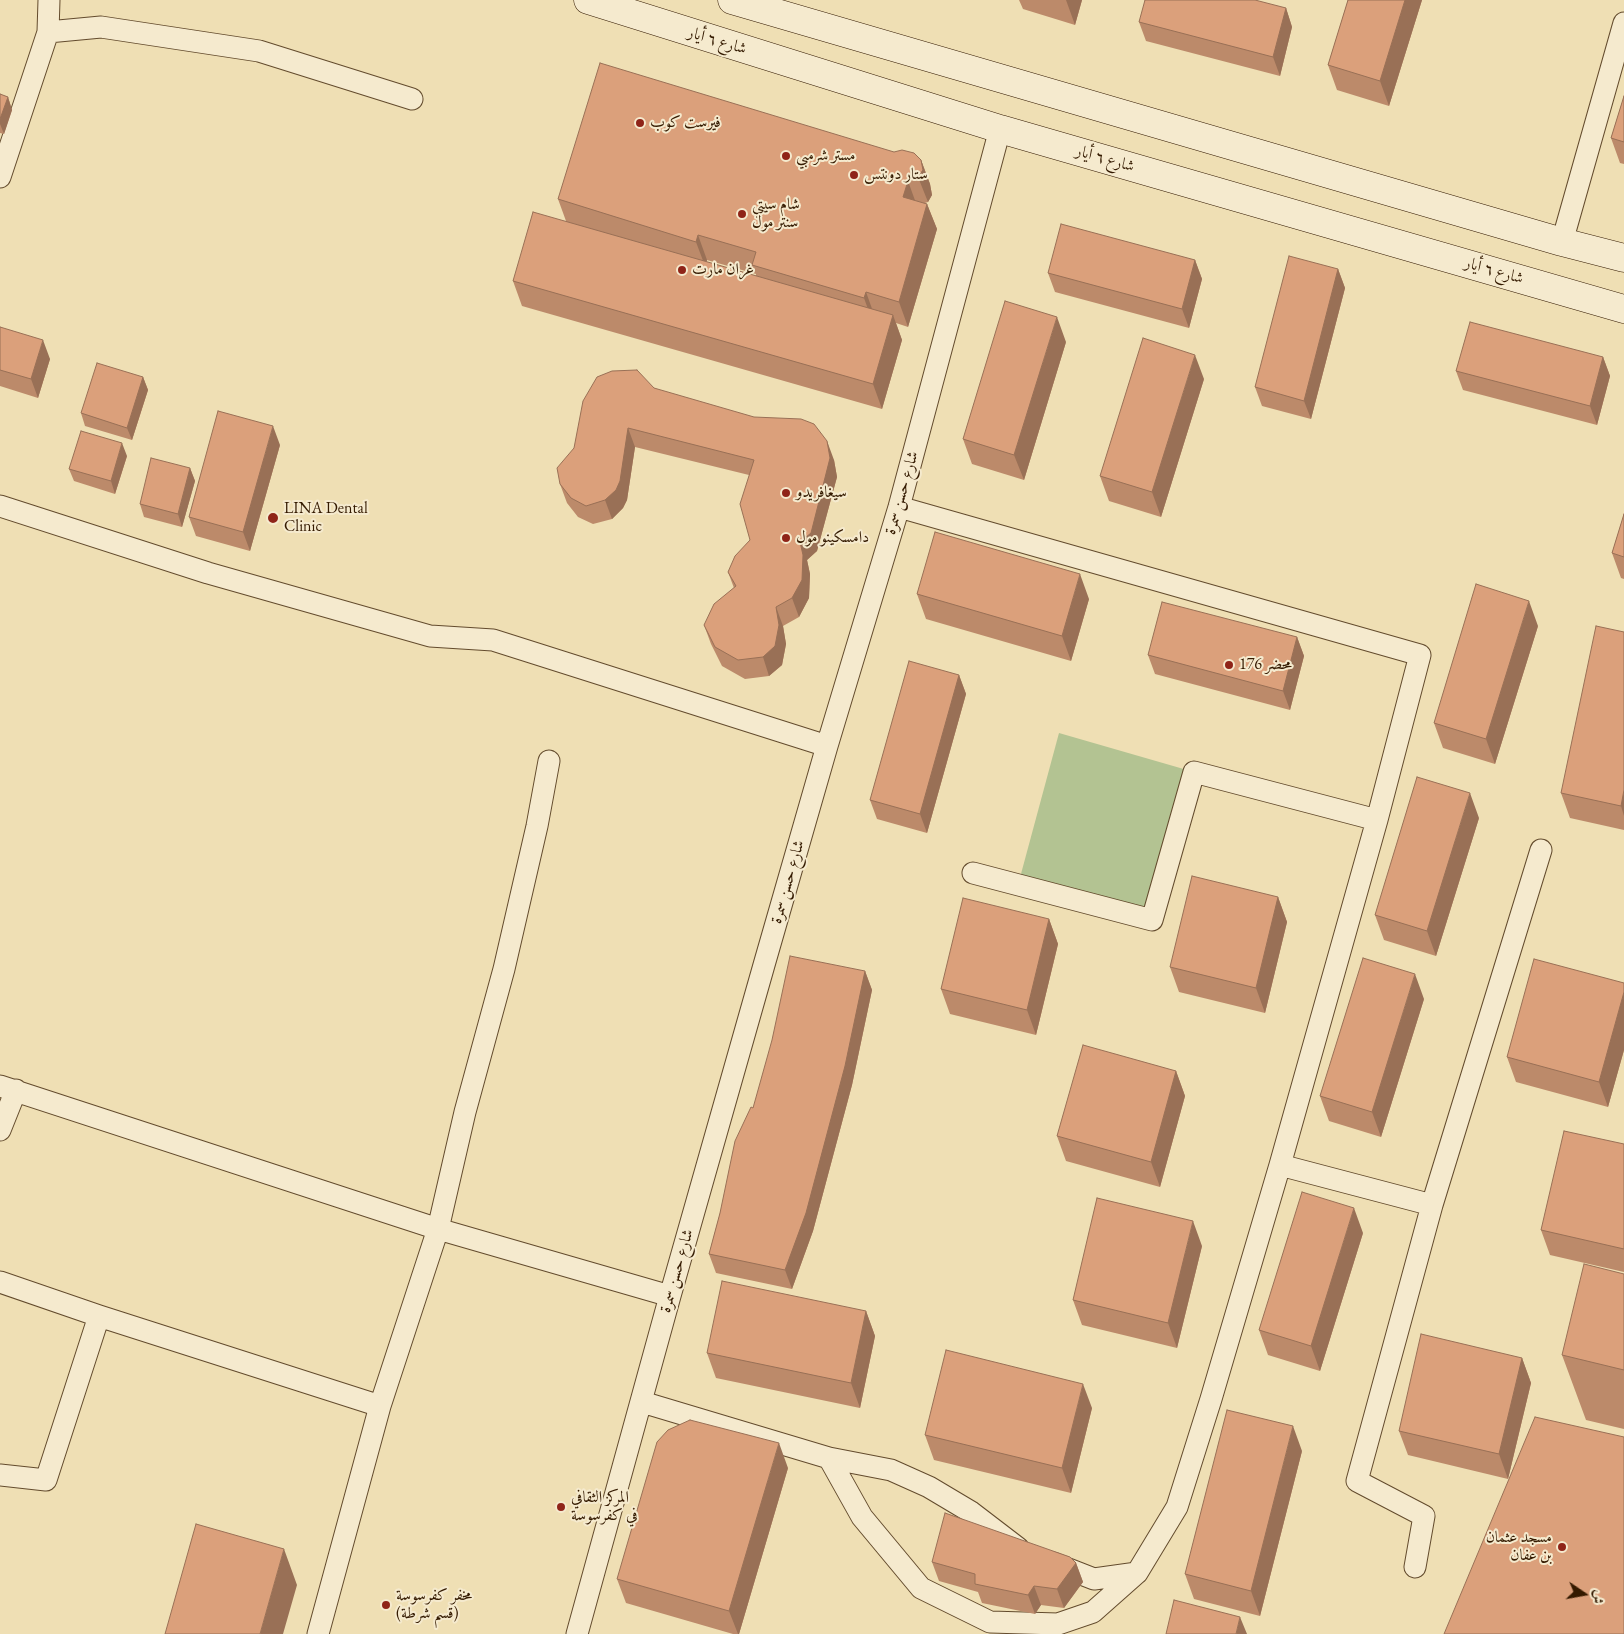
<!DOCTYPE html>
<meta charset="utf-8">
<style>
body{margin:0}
#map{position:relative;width:1624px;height:1634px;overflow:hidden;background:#efdfb4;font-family:"EB Garamond",Amiri,serif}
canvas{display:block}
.north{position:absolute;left:1559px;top:1569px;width:50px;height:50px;-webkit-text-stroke:4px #f5eace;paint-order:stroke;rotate:102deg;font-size:14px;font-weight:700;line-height:20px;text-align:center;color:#341a00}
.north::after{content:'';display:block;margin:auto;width:18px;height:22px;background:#341a00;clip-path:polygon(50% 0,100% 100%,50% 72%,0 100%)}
</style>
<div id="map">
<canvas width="1624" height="1634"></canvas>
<div class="north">ش</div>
</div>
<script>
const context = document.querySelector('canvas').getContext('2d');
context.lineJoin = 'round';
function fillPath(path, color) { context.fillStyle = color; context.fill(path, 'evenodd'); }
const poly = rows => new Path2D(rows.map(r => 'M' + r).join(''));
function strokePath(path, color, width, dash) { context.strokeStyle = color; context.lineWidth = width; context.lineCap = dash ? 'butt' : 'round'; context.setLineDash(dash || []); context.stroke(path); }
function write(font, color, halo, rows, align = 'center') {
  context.font = font + ' "EB Garamond",Amiri,serif'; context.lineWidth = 4; context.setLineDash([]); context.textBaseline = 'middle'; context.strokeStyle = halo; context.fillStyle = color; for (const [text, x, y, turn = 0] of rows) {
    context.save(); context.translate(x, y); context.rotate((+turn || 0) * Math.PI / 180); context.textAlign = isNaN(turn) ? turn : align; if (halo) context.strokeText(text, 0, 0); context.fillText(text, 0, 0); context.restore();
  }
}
fillPath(poly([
 [1059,733,1194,772,1152,920,1018,885]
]), '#b3c392');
const minor = poly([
 [48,32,101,27,259,51,412,99],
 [0,177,48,32,49,0],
 [1562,242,1624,23],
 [0,506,208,573,430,636,493,640,827,746],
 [973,873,1152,920,1194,772,1377,820],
 [0,1086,438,1229,670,1296],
 [0,1130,16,1090],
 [1280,1165,1432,1205],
 [0,1282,99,1316,380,1406],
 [642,1402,829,1458,891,1470,929,1487,971,1512,1018,1548],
 [829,1458,862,1517,921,1588,990,1622,1058,1624,1093,1612,1137,1573,1177,1507,1211,1399,1280,1165,1377,820,1420,655,899,507],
 [0,1475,46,1480,99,1316],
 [1053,1563,1094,1579,1137,1573],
 [1415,1567,1424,1516,1357,1481,1432,1205,1541,850],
 [318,1634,380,1406,438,1229,465,1112,504,969,537,826,549,761],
 [577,1634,670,1296,764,965,827,746,899,507,1000,129]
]);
const secondary = poly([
 [588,0,1000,129,1624,309],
 [732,0,1562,242,1624,258]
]);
strokePath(minor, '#634b2d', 23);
strokePath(secondary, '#341a00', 29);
strokePath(minor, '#f5eace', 21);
strokePath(secondary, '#f5eace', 28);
fillPath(poly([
 [1019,0,1082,0,1075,25,1023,9],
 [1348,0,1422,0,1389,106,1337,90,1328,65],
 [1286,8,1292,27,1280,76,1146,41,1139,22],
 [0,94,8,97,12,110,4,134,0,133],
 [1624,96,1624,164,1620,163,1611,138],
 [894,152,921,160,930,184,932,195,928,202,925,203,927,204,937,229,908,327,896,323,902,340,882,409,522,306,513,281,566,221,558,199],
 [707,260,756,274,756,276,707,262],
 [1195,260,1202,279,1189,328,1055,292,1048,273],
 [1338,269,1345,288,1311,419,1262,406,1255,387],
 [0,327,50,359,38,398,0,386],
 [1066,342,1024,480,972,464,963,439],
 [1603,357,1610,376,1597,425,1463,390,1456,371],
 [143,377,148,390,132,440,85,426,81,413],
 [1204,379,1161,517,1109,501,1100,476],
 [654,388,834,460,837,477,817,551,807,560,810,574,809,598,799,617,783,626,786,644,782,665,769,676,745,679,722,666,711,644,704,625,734,588,728,572,750,540,749,475,635,447,627,500,623,508,612,519,593,524,578,517,567,503,560,484],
 [280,445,250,551,196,536,189,517],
 [127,456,115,494,74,481,69,469],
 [190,468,195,481,182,527,144,517,140,504],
 [1624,514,1624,579,1621,578,1612,553],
 [917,594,1089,599,1071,661,926,619],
 [1538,626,1495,764,1443,748,1434,723],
 [1624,632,1624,830,1570,818,1561,793],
 [1297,637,1304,656,1290,710,1155,674,1148,655],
 [959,675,966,694,927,833,877,819,870,800],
 [1479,818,1436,956,1384,940,1375,915],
 [1278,897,1287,922,1265,1013,1179,992,1170,967],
 [1049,919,1058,944,1036,1035,950,1014,941,989],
 [865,971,872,990,852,1085,813,1231,792,1289,716,1273,709,1254,720,1213,753,1108],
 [1624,983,1624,1050,1608,1107,1516,1082,1507,1057],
 [1424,999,1381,1137,1329,1121,1320,1096],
 [1176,1071,1185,1096,1160,1187,1066,1161,1057,1136],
 [1624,1144,1624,1272,1550,1255,1541,1230],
 [1363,1233,1320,1371,1268,1355,1259,1330],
 [1202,1246,1177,1348,1082,1325,1073,1300],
 [1624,1274,1624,1429,1586,1420,1562,1355],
 [866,1311,875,1336,860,1408,716,1378,707,1353],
 [1522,1358,1531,1383,1508,1479,1408,1455,1399,1431],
 [1092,1408,1071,1493,934,1460,925,1435],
 [1302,1451,1260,1616,1194,1599,1185,1574],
 [788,1468,739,1634,733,1634,626,1603,617,1579],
 [932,1562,1076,1563,1083,1582,1064,1608,1041,1605,1035,1614,982,1603,978,1592,939,1581]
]), '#bc8a6a');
fillPath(poly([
 [1066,0,1082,0,1075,25],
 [1405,0,1422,0,1389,106,1380,81],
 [1286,8,1292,27,1280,76,1273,57],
 [8,97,12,110,4,134,0,124,0,119],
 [921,160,930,184,932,195,928,202,918,177],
 [908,181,917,206,903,197],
 [927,204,937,229,908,327,899,302],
 [698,235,707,260,705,266,696,242],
 [1195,260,1202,279,1189,328,1182,309],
 [1338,269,1345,288,1311,419,1304,401],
 [866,292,875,317,873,323,864,298],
 [893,315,902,340,882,409,873,384],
 [1057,317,1066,342,1024,480,1014,455],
 [43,340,50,359,38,398,31,379],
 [1195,355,1204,379,1161,517,1152,492],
 [1603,357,1610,376,1597,425,1590,406],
 [143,377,148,390,132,440,127,428],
 [273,426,280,445,250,551,243,532],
 [628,428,635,447,627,500,623,508,612,519,605,500],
 [827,441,834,460,837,477,817,551,807,560,810,574,809,598,799,617,792,598,800,542],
 [122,443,127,456,115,494,111,481],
 [190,468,195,481,182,527,178,514],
 [1080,574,1089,599,1071,661,1062,636],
 [1529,601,1538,626,1495,764,1486,739],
 [776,607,783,626,786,644,782,665,769,676,763,657],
 [1297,637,1304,656,1290,710,1283,691],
 [959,675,966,694,927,833,920,814],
 [1624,790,1624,816,1621,806],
 [1470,793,1479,818,1436,956,1427,931],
 [1278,897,1287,922,1265,1013,1256,988],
 [1049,919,1058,944,1036,1035,1027,1010],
 [865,971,872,990,852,1085,813,1231,792,1289,785,1270],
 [1415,974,1424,999,1381,1137,1372,1112],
 [1624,992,1624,1050,1608,1107,1599,1082],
 [1176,1071,1185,1096,1160,1187,1151,1162],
 [1354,1208,1363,1233,1320,1371,1311,1346],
 [1193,1221,1202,1246,1177,1348,1168,1323],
 [866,1311,875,1336,860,1408,851,1383],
 [1522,1358,1531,1383,1508,1479,1499,1454],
 [1083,1384,1092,1408,1071,1493,1062,1468],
 [1293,1426,1302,1451,1260,1616,1251,1591],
 [779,1443,788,1468,739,1634,738,1634,729,1611],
 [284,1549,297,1585,283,1634,260,1634],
 [1076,1563,1083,1582,1064,1608,1057,1589],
 [1034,1586,1041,1605,1035,1614,1028,1595],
 [1240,1617,1247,1634,1236,1634]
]), '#997056');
const building = poly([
 [1145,0,1255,0,1286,8,1273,57,1139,22,1145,0],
 [1348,0,1405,0,1380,81,1328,65,1348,0],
 [600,63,894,152,902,150,914,153,921,160,923,170,918,177,908,181,903,197,927,204,899,302,866,292,864,298,752,265,756,252,698,235,696,242,558,199,600,63],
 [0,94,8,97,0,119,0,94],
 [1624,96,1624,142,1611,138,1624,96],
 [533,212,893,315,873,384,513,281,533,212],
 [1061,224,1195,260,1182,309,1048,273,1061,224],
 [1289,256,1338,269,1304,401,1255,387,1289,256],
 [1005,301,1057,317,1014,455,963,439,1005,301],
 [1470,322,1603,357,1590,406,1456,371,1470,322],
 [0,327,43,340,31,379,0,370,0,327],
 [1143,338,1195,355,1152,492,1100,476,1143,338],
 [97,363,143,377,127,428,81,413,97,363],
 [637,370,654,388,754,417,801,419,814,424,827,441,830,458,811,533,800,542,803,555,802,580,792,598,776,607,779,625,775,646,763,657,738,660,715,647,704,625,714,604,736,586,728,572,735,556,750,540,740,504,754,460,628,428,620,481,616,490,605,500,586,506,571,498,560,484,557,468,574,448,583,401,597,377,612,371,637,370],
 [218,411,273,426,243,532,189,517,218,411],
 [81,431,122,443,111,481,69,469,81,431],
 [151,458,190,468,178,514,140,504,151,458],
 [1624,514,1624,557,1612,553,1624,514],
 [935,532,1080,574,1062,636,917,594,935,532],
 [1476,584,1529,601,1486,739,1434,723,1476,584],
 [1162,602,1297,637,1283,691,1148,655,1162,602],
 [1596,626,1624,632,1624,790,1621,806,1561,793,1596,626],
 [909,661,959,675,920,814,870,800,909,661],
 [1417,777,1470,793,1427,931,1375,915,1417,777],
 [1192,876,1278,897,1256,988,1170,967,1192,876],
 [963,898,1049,919,1027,1010,941,989,963,898],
 [790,956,865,971,845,1066,806,1213,785,1270,709,1254,720,1213,735,1141,751,1107,753,1108,772,1040,790,956],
 [1363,958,1415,974,1372,1112,1320,1096,1363,958],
 [1534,959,1624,983,1624,992,1599,1082,1507,1057,1534,959],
 [1083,1045,1176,1071,1151,1162,1057,1136,1083,1045],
 [1564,1131,1624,1144,1624,1249,1541,1230,1564,1131],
 [1302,1192,1354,1208,1311,1346,1259,1330,1302,1192],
 [1097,1198,1193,1221,1168,1323,1073,1300,1097,1198],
 [1584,1264,1624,1274,1624,1370,1562,1355,1584,1264],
 [722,1281,866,1311,851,1383,707,1353,722,1281],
 [1421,1334,1522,1358,1499,1454,1399,1431,1421,1334],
 [946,1350,1083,1384,1062,1468,925,1435,946,1350],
 [1227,1410,1293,1426,1251,1591,1185,1574,1227,1410],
 [1535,1417,1624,1437,1624,1634,1444,1634,1535,1417],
 [690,1420,779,1443,729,1611,617,1579,657,1442,668,1430,690,1420],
 [945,1513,1070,1557,1076,1563,1057,1589,1034,1586,1028,1595,975,1584,975,1574,932,1562,945,1513],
 [196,1524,284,1549,260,1634,165,1634,196,1524],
 [1174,1600,1240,1617,1236,1634,1166,1634,1174,1600]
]);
fillPath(building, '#dba07b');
strokePath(building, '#997056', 1);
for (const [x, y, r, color] of [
 [640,123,5,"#8f2418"],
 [786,156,5,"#8f2418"],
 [854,175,5,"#8f2418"],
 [742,214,5,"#8f2418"],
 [682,270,5,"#8f2418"],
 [786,493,5,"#8f2418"],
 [273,518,6,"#8f2418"],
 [786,538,5,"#8f2418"],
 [1229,665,5,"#8f2418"],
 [561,1507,5,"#8f2418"],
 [1562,1547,5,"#8f2418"],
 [386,1605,5,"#8f2418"]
]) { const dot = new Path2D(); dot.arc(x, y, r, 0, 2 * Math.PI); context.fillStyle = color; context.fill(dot); strokePath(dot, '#f5eace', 2); }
write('16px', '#341a00', '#f5eace', [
 ["شارع ٦ أيار",717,41,17],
 ["شارع ٦ أيار",1105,159,16],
 ["شارع ٦ أيار",1494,271,16],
 ["شارع حسن سمرة",902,493,-74],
 ["شارع حسن سمرة",788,882,-74],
 ["شارع حسن سمرة",677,1271,-74]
]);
write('16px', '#341a00', '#f5eace', [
 ["فيرست كوب",650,123],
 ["مستر شرمبي",796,156],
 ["ستار دونتس",864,175],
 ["شام سيتي",752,205],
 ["سنتر مول",752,223],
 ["غران مارت",692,270],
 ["سيغافريدو",796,493],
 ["LINA Dental",284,509],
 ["Clinic",284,527],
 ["دامسكينو مول",796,538],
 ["محضر 176",1239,665],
 ["المركز الثقافي",571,1498],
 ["في كفرسوسة",571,1516],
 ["مسجد عثمان",1552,1538,"right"],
 ["بن عفان",1552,1556,"right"],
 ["مخفر كفرسوسة",396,1596],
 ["(قسم شرطة)",396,1614]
], 'left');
</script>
